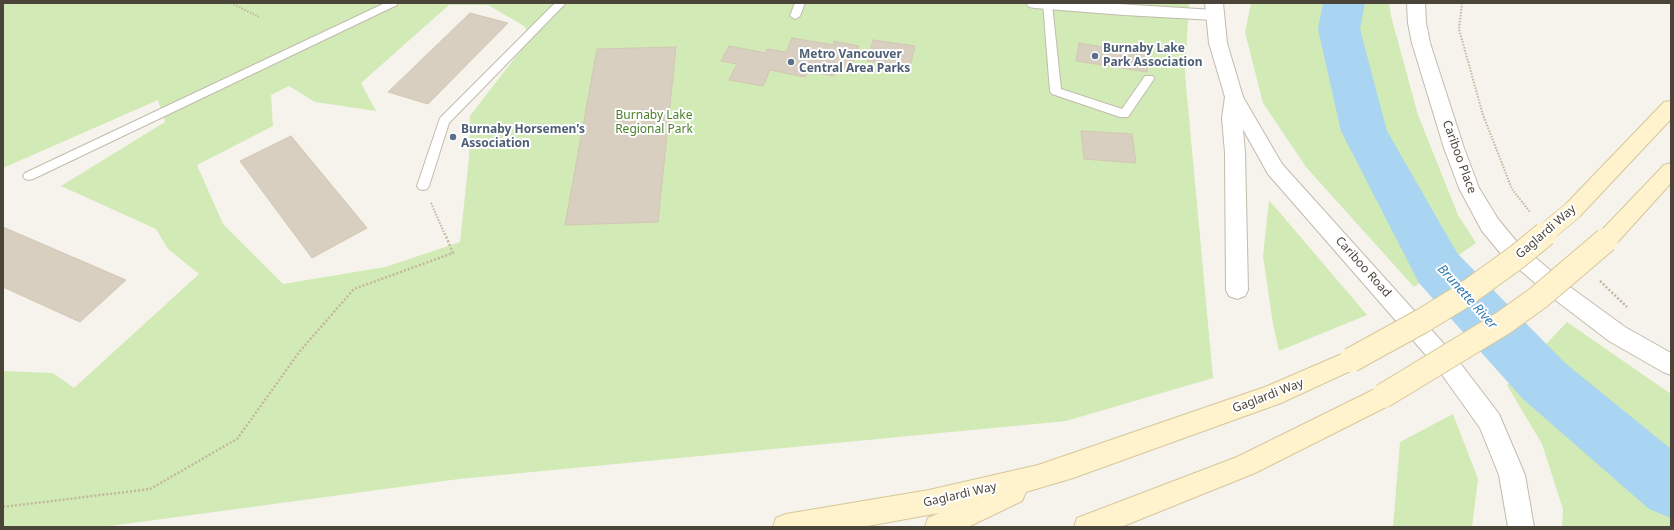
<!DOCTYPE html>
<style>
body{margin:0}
#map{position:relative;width:1674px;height:530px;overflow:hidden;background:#f6f3ec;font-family:"Noto Sans",sans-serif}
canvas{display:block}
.frame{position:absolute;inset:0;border:4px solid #4b4439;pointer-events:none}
</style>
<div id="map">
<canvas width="1674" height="530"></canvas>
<div class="frame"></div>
</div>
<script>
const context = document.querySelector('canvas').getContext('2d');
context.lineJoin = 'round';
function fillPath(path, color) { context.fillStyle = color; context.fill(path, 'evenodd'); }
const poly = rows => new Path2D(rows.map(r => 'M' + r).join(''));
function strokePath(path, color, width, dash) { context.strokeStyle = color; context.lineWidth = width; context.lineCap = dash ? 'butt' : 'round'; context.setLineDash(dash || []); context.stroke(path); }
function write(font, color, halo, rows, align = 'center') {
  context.font = font + ' "Noto Sans",sans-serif'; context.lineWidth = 4; context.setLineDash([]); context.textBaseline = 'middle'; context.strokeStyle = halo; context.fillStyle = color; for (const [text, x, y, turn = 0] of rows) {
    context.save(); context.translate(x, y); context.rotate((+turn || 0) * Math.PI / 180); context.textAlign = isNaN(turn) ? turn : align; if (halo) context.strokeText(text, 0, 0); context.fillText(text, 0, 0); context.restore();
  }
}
fillPath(poly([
 [3,3,1189,3,1185,74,1213,378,1066,421,459,479,103,527,3,527,3,371,53,373,74,388,199,274,168,249,156,229,61,186,165,122,158,100,3,168],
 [449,5,488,5,524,26,531,37,470,116,469,158,460,242,385,267,283,284,223,224,197,165,273,126,271,95,289,86,315,102,376,111,361,83],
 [1251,3,1389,3,1391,16,1418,115,1458,215,1476,243,1414,287,1306,167,1263,103,1245,32],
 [1269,200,1367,315,1279,351,1273,324,1263,256],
 [1567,322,1671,394,1671,527,1562,527,1563,509,1542,444,1507,385],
 [1453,414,1478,479,1472,527,1393,527,1400,442]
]), '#d2eab5');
fillPath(poly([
 [1323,3,1365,3,1360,29,1387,131,1457,253,1565,363,1671,449,1671,518,1649,509,1523,399,1419,283,1341,131,1318,29,1323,3]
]), '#a9d4f2');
const building = poly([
 [470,13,508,23,428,104,388,92,470,13],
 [792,38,834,45,834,41,859,46,850,70,837,68,834,76,808,71,805,77,770,70,763,86,729,80,737,64,721,61,729,46,766,53,767,49,786,52,792,38],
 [873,40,915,46,910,67,867,61,873,40],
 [1079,43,1148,54,1147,72,1076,61,1079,43],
 [676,47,658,222,565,225,597,49,676,47],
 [1081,131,1132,134,1136,163,1084,159,1081,131],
 [291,136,367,228,312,258,240,161,291,136],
 [3,227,126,280,80,322,3,287,3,227]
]);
fillPath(building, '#d8cfc1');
strokePath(building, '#d3c7b4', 1);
const service = poly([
 [385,3,398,3,397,5,33,179,29,180,25,179,23,176,25,173,385,3],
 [555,3,566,3,449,123,429,186,427,189,423,190,419,189,417,186,440,118,555,3],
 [795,3,805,3,800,16,795,19,790,16,795,3],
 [1043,3,1052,4,1061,89,1122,109,1145,76,1153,76,1154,79,1128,117,1120,117,1052,94,1050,91,1043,3]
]);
const minor = poly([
 [1026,3,1102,3,1214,10,1220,11,1223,15,1220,19,1214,20,1124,15,1035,8,1029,7,1026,3],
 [1407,3,1425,3,1426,23,1430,43,1464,148,1479,188,1498,219,1517,242,1570,287,1625,327,1671,353,1671,375,1663,372,1609,341,1554,299,1501,254,1482,231,1459,188,1444,148,1412,43,1408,23,1407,3],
 [1234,91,1241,93,1243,97,1242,118,1245,153,1248,290,1245,296,1237,299,1229,296,1226,290,1225,153,1222,118,1225,97,1227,93,1234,91]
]);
const tertiary = poly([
 [1205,3,1223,3,1227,43,1243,97,1282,164,1454,355,1499,414,1525,475,1534,527,1508,527,1499,475,1480,428,1438,369,1268,174,1225,97,1209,43,1205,3]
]);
const secondary = poly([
 [1671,101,1671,119,1580,216,1573,218,1566,216,1563,210,1566,204,1664,102,1671,101],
 [1671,163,1671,183,1614,246,1606,248,1598,246,1595,240,1598,234,1664,165,1671,163],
 [1351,350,1359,353,1363,360,1359,367,1281,403,1073,478,1026,492,1022,501,968,527,925,527,928,518,939,513,862,527,773,527,776,518,786,514,929,490,1038,465,1265,387,1351,350],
 [1383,385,1392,388,1395,396,1392,404,1255,473,1121,527,1074,527,1077,518,1237,457,1383,385]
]);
strokePath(service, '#c2bbae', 2);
strokePath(minor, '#c2bbae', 2);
strokePath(tertiary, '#c2bbae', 2);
strokePath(secondary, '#d6c79b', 2);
strokePath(poly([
 [231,3,259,17],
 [1462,3,1459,29,1483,115,1512,189,1530,212],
 [431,203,445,235]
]), '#c4b79f', 2, [1.5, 1.5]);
strokePath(poly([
 [1600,281,1627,307],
 [3,507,150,489,237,439,300,351,354,289,453,253,445,234]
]), '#c4b79f', 2.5, [2, 2]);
fillPath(service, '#fff');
fillPath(minor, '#fff');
fillPath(tertiary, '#fff');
fillPath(secondary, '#fff3cd');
const secondaryBridgeFar1 = poly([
 [1543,235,1573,210]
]);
const secondaryBridge = poly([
 [1351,360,1422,321,1463,296,1517,257,1545,234],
 [1383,396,1503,323,1538,298,1606,240]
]);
strokePath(secondaryBridgeFar1, '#d6c79b', 20, []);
strokePath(secondaryBridge, '#d6c79b', 26, []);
strokePath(secondaryBridgeFar1, '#fff3cd', 19);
strokePath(secondaryBridge, '#fff3cd', 24);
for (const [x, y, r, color] of [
 [1095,56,4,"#5c6f8a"],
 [791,62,4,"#5c6f8a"],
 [453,137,4,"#5c6f8a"]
]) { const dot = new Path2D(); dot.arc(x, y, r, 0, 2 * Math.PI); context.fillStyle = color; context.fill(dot); strokePath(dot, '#fff', 1.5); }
write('bold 12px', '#4e5e75', '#fff', [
 ["Burnaby Lake",1103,49],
 ["Park Association",1103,63],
 ["Metro Vancouver",799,55],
 ["Central Area Parks",799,69],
 ["Burnaby Horsemen's",461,130],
 ["Association",461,144]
], 'left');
write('12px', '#4a7f2a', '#fff', [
 ["Burnaby Lake",654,116],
 ["Regional Park",654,130]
]);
write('12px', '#4b4439', '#fff', [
 ["Cariboo Place",1459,157,70],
 ["Gaglardi Way",1546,232,-41],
 ["Cariboo Road",1363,267,48],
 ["Gaglardi Way",1268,396,-21],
 ["Gaglardi Way",960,495,-13]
]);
write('italic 13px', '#2e7ab2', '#fff', [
 ["Brunette River",1467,297,48]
]);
</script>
